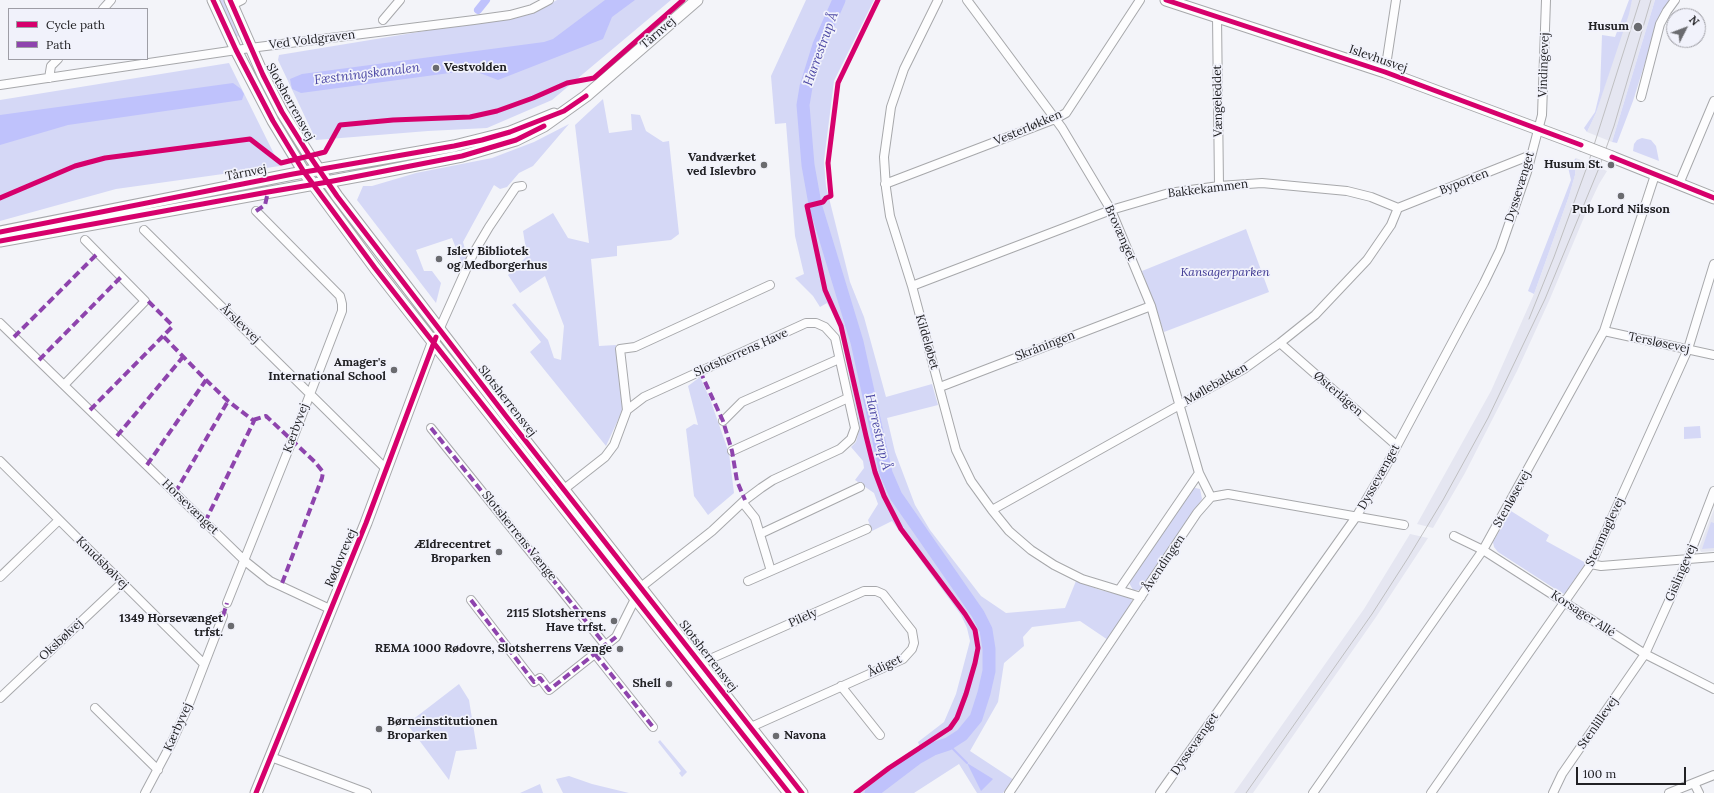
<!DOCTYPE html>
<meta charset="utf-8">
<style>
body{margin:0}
#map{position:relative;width:1714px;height:793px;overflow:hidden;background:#f3f4f9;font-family:Lora,serif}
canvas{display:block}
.legend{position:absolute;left:8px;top:8px;width:140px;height:52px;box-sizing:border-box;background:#f1f2fb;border:1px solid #9e9ea5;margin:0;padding:5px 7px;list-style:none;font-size:12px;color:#212124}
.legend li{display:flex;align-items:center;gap:8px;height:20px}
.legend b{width:20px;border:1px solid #9e9ea5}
.north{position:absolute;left:1666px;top:8px;width:40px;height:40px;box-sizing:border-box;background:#f1f2fb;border:1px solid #9e9ea5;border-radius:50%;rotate:48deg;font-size:11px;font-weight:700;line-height:16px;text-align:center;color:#212124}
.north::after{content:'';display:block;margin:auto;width:14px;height:18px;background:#6a6b6f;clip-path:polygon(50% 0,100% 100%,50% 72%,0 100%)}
.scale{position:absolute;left:1576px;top:767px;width:110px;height:18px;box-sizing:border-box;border:2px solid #212124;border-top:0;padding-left:5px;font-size:12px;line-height:14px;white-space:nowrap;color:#212124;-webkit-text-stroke:3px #f1f2fb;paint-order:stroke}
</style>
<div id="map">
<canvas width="1714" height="793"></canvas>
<ul class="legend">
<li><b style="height:5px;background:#d6006c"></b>Cycle path</li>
<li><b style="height:5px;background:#8e44ad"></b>Path</li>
</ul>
<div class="north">N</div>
<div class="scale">100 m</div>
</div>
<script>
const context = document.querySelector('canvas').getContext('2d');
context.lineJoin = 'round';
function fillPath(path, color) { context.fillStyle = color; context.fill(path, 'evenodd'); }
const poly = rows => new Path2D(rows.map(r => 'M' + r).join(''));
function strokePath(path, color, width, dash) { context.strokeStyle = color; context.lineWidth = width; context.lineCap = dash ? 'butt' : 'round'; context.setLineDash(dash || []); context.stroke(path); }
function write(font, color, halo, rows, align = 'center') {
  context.font = font + ' Lora,serif'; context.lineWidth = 3.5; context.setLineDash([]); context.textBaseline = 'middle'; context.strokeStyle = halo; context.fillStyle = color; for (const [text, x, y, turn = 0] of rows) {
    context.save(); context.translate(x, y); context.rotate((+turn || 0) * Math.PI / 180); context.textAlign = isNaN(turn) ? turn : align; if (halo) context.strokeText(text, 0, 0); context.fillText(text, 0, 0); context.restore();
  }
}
fillPath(poly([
 [1632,0,1655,0,1612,142,1587,132,1596,113],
 [1576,158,1607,171,1599,184,1590,203,1549,301,1517,371,1465,473,1433,528,1417,524,1491,391,1534,294,1569,196,1575,175],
 [1714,509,1714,551,1701,552,1699,548],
 [1410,534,1428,538,1376,617,1253,793,1234,793,1364,609]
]), '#e5e6f1');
fillPath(poly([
 [219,0,225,0,240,33,240,37,236,36],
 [557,0,671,0,552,100,487,128,428,131,316,140,278,60,279,55,534,13],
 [806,0,874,0,834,81,824,161,826,186,850,282,864,317,886,397,932,384,938,405,887,418,895,452,915,505,930,530,981,596,1006,613,1065,608,1076,581,1100,590,1129,597,1132,600,1131,606,1108,640,1080,621,1032,627,1023,637,1024,646,1004,663,998,702,970,751,1014,780,1003,793,977,793,959,764,914,793,860,793,921,750,918,742,944,722,956,694,970,641,967,628,961,615,892,521,872,531,868,520,878,504,874,493,855,480,864,468,863,461,851,447,856,442,860,427,838,323,827,303,820,307,813,296,795,278,804,274,795,236,786,123,775,124,771,76],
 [1629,0,1632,0,1629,14,1596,113,1587,132,1584,128,1595,112,1600,91,1602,35,1615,37],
 [1655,0,1670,0,1665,7,1658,21,1633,101,1617,143,1612,142],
 [229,63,280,166,116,189,0,221,0,100],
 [603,99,609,133,632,130,631,114,640,115,646,131,663,142,669,141,679,234,671,240,617,246,617,256,591,259,599,346,616,345,623,409,606,446,530,352,541,342,512,305,515,303,548,340,554,358,561,360,564,326,545,276,520,293,508,275,527,256,523,231,553,213,568,238,589,243,575,125],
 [569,124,533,166,519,173,507,187,500,189,494,185,463,242,467,256,463,266,452,238,416,250,424,271,432,271,441,283,436,303,357,200,363,186,372,186,416,173,492,158,534,142],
 [1642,138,1651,140,1656,146,1659,161,1633,151,1634,144,1637,140],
 [1576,158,1575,175,1569,196,1534,294,1528,291,1571,180,1568,167],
 [1246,229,1269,292,1164,332,1142,271],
 [700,377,710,399,729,453,734,493,708,515,694,496,686,429,694,424,698,425,688,386],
 [1700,426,1701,438,1684,439,1684,427],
 [1191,487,1200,489,1202,499,1142,590,1133,590,1128,581],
 [1511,511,1549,535,1546,541,1586,563,1565,593,1563,594,1498,552,1494,547,1493,542],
 [1711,522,1714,523,1714,548,1702,549],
 [459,684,469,700,477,749,456,751,449,780,407,724],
 [660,740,687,772,682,777,679,773,681,771,658,742],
 [569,776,592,784,629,793,563,793,556,779],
 [540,784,543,793,520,793]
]), '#d5d8f6');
fillPath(poly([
 [605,0,635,0,612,17,603,39,498,80,472,70,301,93,292,89,290,79,302,74,544,42,553,39],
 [233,83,241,89,244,94,242,100,68,125,0,145,0,115],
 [967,763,993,779,981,791]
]), '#bfc2fc');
strokePath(poly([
 [948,744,967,763]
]), '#bfc2fc', 2);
strokePath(poly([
 [478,10,486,0]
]), '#bfc2fc', 8);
strokePath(poly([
 [839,0,819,45,810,74,806,87,803,105,808,165,815,204,857,342,886,473,896,496,978,614,986,630,989,649,989,671,984,693,976,718,962,735,948,744,933,749,917,758,871,793]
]), '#bfc2fc', 13);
const street = poly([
 [938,0,904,69,891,107,884,157,886,188,890,216,912,286,956,450,971,481,992,510,1009,531,1031,550,1054,565,1082,579,1141,597],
 [967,0,1062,128,1111,210,1151,306,1199,473,1211,497],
 [232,5,242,0],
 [103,9,111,0],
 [1217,16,1219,186],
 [383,20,400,0],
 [1385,72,1396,0],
 [49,78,51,66,58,59],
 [0,85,250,48,474,20,510,15,532,9,549,0],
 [1641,97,1660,24,1667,11,1675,0],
 [885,184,1055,119,1066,113,1140,0],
 [1679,184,1714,101],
 [1398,208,1531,155],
 [144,230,386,469],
 [912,286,1111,210,1169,193,1219,186,1262,183,1347,191,1371,197,1398,208],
 [0,323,245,561,270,581,330,609],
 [439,330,473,254,489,227,516,187,522,186],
 [1604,331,1714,355],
 [1280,343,1396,445],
 [65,384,145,301,85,240],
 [940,387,1151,306],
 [627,410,620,349,635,347,770,285],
 [723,421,742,402,839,359],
 [431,428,606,646],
 [732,451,848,398],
 [0,461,204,664],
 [743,503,755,518,771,571],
 [992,510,1244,369,1280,343,1315,315,1367,260,1391,225,1398,208],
 [760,534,860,487],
 [1454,536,1483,550,1645,654,1714,689],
 [1591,564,1601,566,1714,557],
 [0,577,59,520],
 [748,581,867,529],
 [1119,590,1199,473],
 [471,600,534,682,540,678,549,690,616,637,641,587,712,531,745,500,761,488,773,480,840,449,851,439,855,428,835,338,825,327,816,323,806,323,644,397,627,410,614,445,605,457,563,490],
 [227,603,292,441,342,311,342,304,340,296,256,211],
 [595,654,653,727],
 [701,663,864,591,876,591,883,594,912,631,914,643,912,649,903,659,751,727],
 [841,686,880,735],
 [0,698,122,583],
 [95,708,158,770],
 [271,757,367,793],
 [1694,783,1699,793],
 [145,793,171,744,187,709,223,616],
 [1009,793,1197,513,1211,497,1228,494,1404,525],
 [1160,793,1356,517,1385,468,1484,283,1500,250,1527,172,1542,115,1546,0],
 [1313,793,1483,550,1604,331,1655,175],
 [1431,793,1591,564,1688,349,1714,264],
 [1553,793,1562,774,1645,654,1688,559,1714,491],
 [1669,793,1714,775]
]);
const secondary = poly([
 [213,0,236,50,273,121,304,172,375,268,433,342,789,793],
 [230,0,263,75,282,112,309,155,337,196,506,416,802,793],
 [1166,0,1385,72,1581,145],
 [1612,157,1714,198],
 [0,232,293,174,454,146,510,132,554,114],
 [0,241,381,172,462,156,516,140,544,126,586,96,697,0],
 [256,793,366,523,435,338]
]);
strokePath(street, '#a7a8ab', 10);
strokePath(secondary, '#a7a8ab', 13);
strokePath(street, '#fdfdfe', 8);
strokePath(secondary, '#fdfdfe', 11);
strokePath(poly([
 [1529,319,1554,257,1588,164,1640,0],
 [1246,793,1372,614,1408,558,1443,500,1488,418,1545,299,1599,168,1614,126,1651,0]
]), '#bfbfc1', 1);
const secondaryBridge = poly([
 [1581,145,1612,157]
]);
strokePath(secondaryBridge, '#a7a8ab', 13, []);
strokePath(secondaryBridge, '#fdfdfe', 11);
strokePath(poly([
 [256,211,265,205,268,192],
 [14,337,98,253],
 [39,360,121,277],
 [700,371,723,421,732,451,737,481,745,500],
 [90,410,172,327,171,324,148,301,145,301],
 [253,420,266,416,315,462,323,472,322,478,281,586],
 [431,428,606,646],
 [117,436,183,357],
 [147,465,206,380,163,336],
 [175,493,228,401],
 [205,522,254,421,228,401,206,380],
 [471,600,534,682,540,678,549,690,616,637],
 [223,616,227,603],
 [595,654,653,727]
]), '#8e44ad', 4, [8, 4]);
strokePath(poly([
 [213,0,236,50,273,121,304,172,375,268,433,342,789,793],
 [230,0,263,75,282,112,309,155,337,196,506,416,802,793],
 [1166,0,1385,72,1581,145],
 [1612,157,1714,198],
 [0,198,75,166,105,158,250,139,281,163,325,152,340,125,393,120,470,117,497,111,533,98,567,83,594,78,683,0],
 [0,232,293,174,454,146,482,140,510,132,564,111,586,96],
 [0,241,268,192,328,182,462,156,516,140,544,126],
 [256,793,366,523,436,337],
 [856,793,889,768,950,728,957,718,966,694,975,663,978,648,975,630,965,614,901,529,884,496,875,472,866,436,841,326,825,290,807,206,823,202,826,198,831,196,828,163,838,83,878,0]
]), '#d6006c', 5);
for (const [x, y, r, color] of [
 [1638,27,5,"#6a6b6f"],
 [436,68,4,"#6a6b6f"],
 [764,165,4,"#6a6b6f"],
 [1611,165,4,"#6a6b6f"],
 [1621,196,4,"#6a6b6f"],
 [439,259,4,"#6a6b6f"],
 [394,370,4,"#6a6b6f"],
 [499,552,4,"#6a6b6f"],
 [614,621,4,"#6a6b6f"],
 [231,626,4,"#6a6b6f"],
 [620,649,4,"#6a6b6f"],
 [669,684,4,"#6a6b6f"],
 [379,729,4,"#6a6b6f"],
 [776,736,4,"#6a6b6f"]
]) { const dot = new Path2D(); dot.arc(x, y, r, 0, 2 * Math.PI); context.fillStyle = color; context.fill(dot); strokePath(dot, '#f1f2fb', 1.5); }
write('bold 12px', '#212124', '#f1f2fb', [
 ["Husum",1629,27],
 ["Vestvolden",444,68,"left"],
 ["Vandværket",756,158],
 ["ved Islevbro",756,172],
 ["Husum St.",1603,165],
 ["Pub Lord Nilsson",1621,210,"center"],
 ["Islev Bibliotek",447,252,"left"],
 ["og Medborgerhus",447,266,"left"],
 ["Amager's",386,363],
 ["International School",386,377],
 ["Ældrecentret",491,545],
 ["Broparken",491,559],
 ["2115 Slotsherrens",606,614],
 ["Have trfst.",606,628],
 ["1349 Horsevænget",223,619],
 ["trfst.",223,633],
 ["REMA 1000 Rødovre, Slotsherrens Vænge",612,649],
 ["Shell",661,684],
 ["Børneinstitutionen",387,722,"left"],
 ["Broparken",387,736,"left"],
 ["Navona",784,736,"left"]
], 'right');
write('12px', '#212124', '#f1f2fb', [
 ["Tårnvej",658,33,-41],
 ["Ved Voldgraven",312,40,-7],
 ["Islevhusvej",1378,59,19],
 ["Vindingevej",1544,65,-88],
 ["Vængeleddet",1218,101,-91],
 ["Slotsherrensvej",290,102,61],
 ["Vesterløkken",1028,128,-23],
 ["Tårnvej",246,173,-11],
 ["Byporten",1464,182,-21],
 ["Dyssevænget",1520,187,-73],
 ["Bakkekammen",1208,189,-7],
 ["Brovænget",1120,233,66],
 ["Årslevvej",240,324,44],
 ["Kildeløbet",927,342,74],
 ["Tersløsevej",1659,343,12],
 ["Skråningen",1045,346,-21],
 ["Slotsherrens Have",741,353,-24],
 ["Møllebakken",1216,384,-30],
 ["Østerlågen",1338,394,41],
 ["Slotsherrensvej",507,401,52],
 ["Kærbyvej",296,428,-70],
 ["Dyssevænget",1379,477,-61],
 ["Stenløsevej",1512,499,-61],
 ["Horsevænget",190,507,44],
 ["Stenmaglevej",1605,532,-65],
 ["Slotsherrens Vænge",519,536,51],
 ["Rødovrevej",341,558,-67],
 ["Knudsbølvej",102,563,45],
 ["Åvendingen",1164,563,-56],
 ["Gislingevej",1681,573,-67],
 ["Korsager Allé",1583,614,33],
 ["Pilely",803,618,-24],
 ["Oksbølvej",61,640,-43],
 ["Slotsherrensvej",708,656,52],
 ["Ådiget",885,666,-25],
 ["Stenlillevej",1598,723,-55],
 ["Kærbyvej",178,727,-66],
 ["Dyssevænget",1195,744,-55]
]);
write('italic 12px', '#3d3792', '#f1f2fb', [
 ["Kansagerparken",1225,273]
]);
write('italic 13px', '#4b47a4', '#f1f2fb', [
 ["Harrestrup Å",821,49,-70],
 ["Fæstningskanalen",367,74,-7],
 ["Harrestrup Å",878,432,77]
]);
</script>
